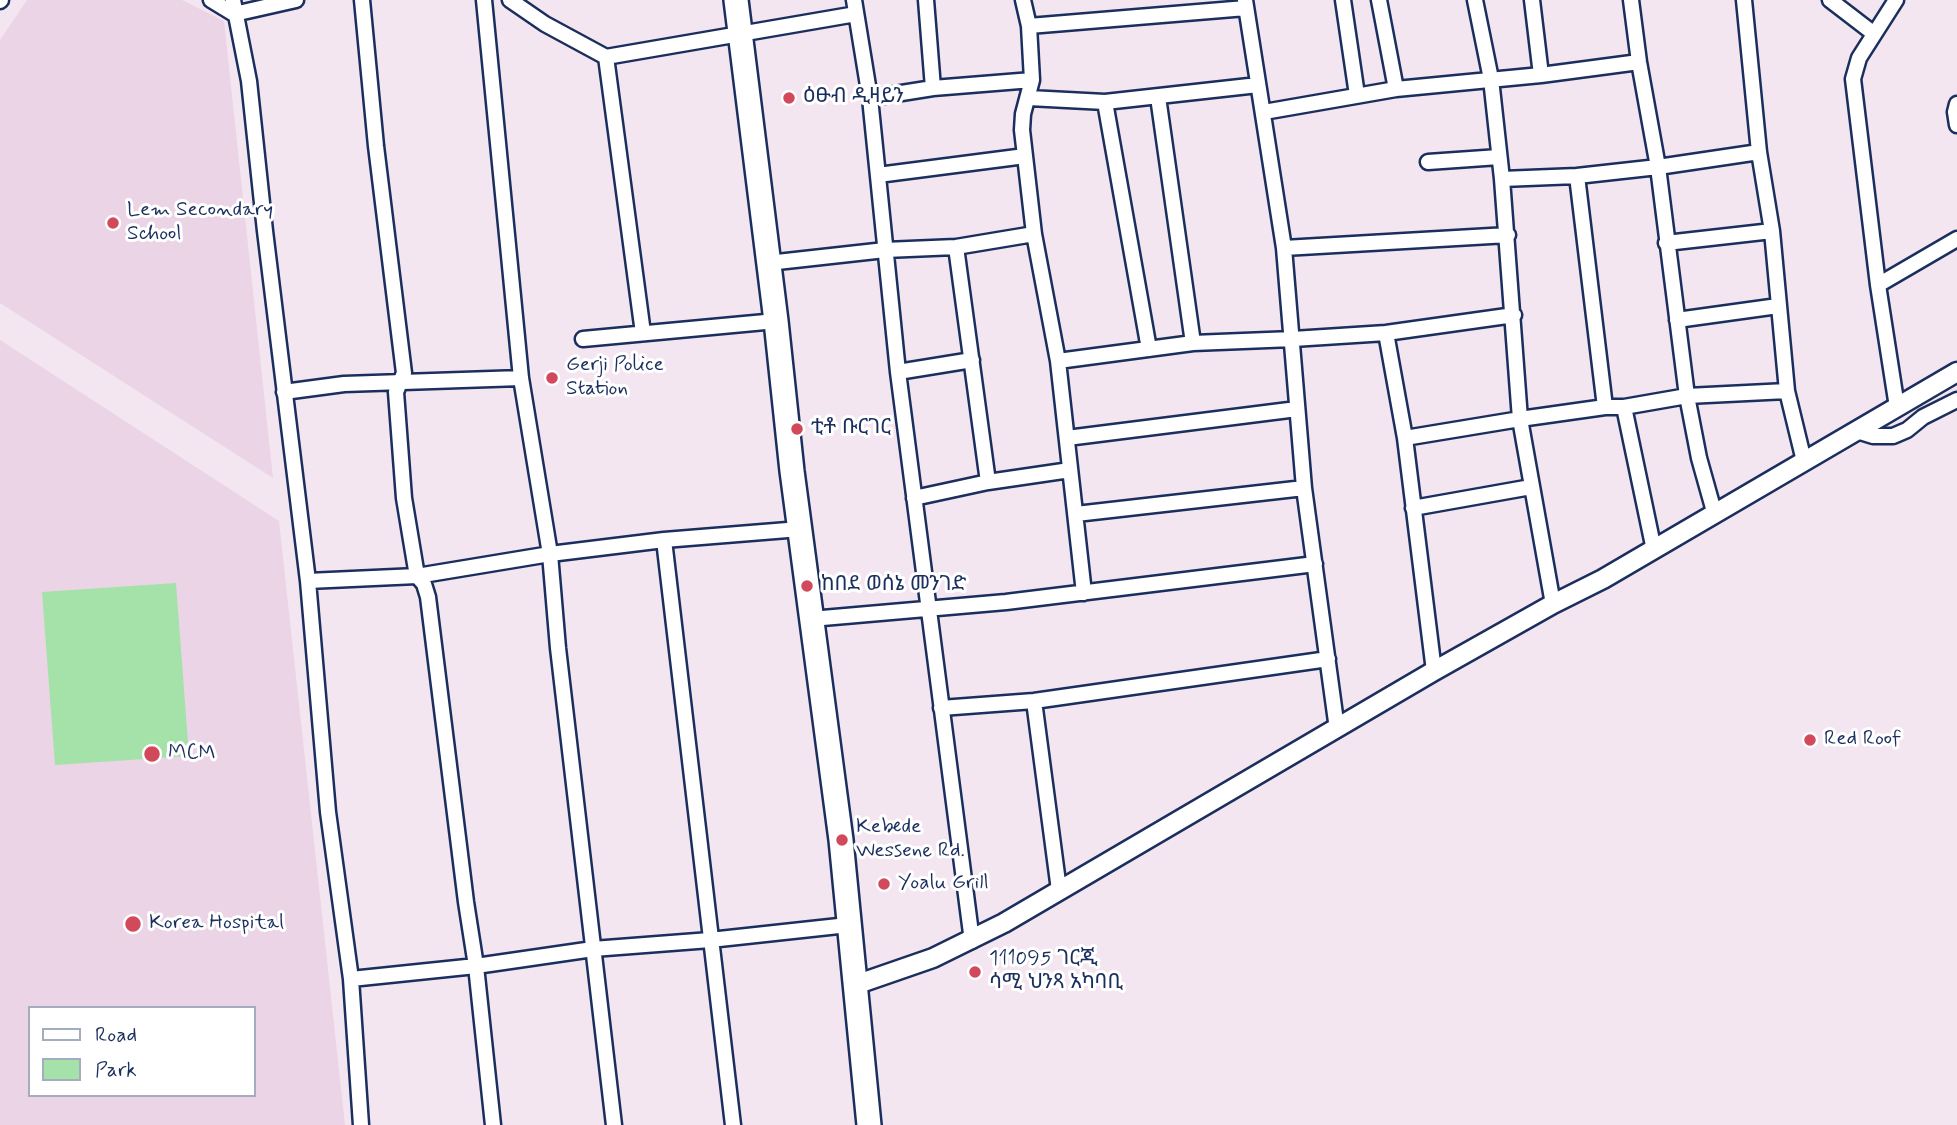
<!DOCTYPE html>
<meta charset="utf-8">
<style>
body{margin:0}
#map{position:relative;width:1957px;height:1125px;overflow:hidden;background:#f3e6f0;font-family:Mynerve,sans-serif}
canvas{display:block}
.legend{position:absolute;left:28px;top:1006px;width:228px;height:91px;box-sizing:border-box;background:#fff;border:2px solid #a4acbf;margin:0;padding:9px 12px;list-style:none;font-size:21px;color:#1b2f5e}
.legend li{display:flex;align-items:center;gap:14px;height:35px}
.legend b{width:35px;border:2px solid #a4acbf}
</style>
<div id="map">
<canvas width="1957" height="1125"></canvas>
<ul class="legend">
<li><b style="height:9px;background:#fff"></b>Road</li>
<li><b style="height:19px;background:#a4e2aa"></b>Park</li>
</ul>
</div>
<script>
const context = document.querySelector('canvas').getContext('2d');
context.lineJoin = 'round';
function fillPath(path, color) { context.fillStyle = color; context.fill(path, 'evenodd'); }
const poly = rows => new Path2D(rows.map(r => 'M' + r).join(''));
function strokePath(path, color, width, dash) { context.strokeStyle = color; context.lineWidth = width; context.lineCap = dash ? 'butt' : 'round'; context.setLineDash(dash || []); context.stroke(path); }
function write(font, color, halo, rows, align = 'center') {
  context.font = font + ' Mynerve,"Noto Sans Ethiopic",sans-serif'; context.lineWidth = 6; context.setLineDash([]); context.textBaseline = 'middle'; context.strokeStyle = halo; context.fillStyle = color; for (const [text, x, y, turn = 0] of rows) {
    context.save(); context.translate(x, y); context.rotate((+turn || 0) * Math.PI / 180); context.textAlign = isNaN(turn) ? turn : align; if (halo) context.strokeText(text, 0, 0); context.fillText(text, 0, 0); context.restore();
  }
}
fillPath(poly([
 [27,0,182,0,224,21,273,478,0,303,0,40],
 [0,340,279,521,345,1125,0,1125],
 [30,1008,254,1008,254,1095,30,1095]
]), '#ead4e6');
fillPath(poly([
 [176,583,189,756,55,765,42,592]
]), '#a4e2aa');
const minor = poly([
 [211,0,234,14,296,0],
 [233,0,249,81,265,231,308,581,328,812,351,979,361,1125],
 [362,0,376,146,404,373,396,392,404,498,417,576,424,584,428,597,466,902,476,966,493,1125],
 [484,0,521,378,550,554,558,648,614,1125],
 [510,0,545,24,606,57,856,14],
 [854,0,870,98,898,372,972,941],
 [926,0,933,88],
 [1023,0,1029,26,1032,80,1023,114,1022,130,1034,234,1058,361,1084,593],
 [1245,0,1284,248,1304,488,1337,729],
 [1343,0,1357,95],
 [1379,0,1396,89],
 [1475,0,1491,79,1502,179,1520,419,1553,604],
 [1532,0,1541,75],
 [1631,0,1639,62,1658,167,1687,396,1699,458,1715,515],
 [1744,0,1759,152,1772,231,1787,391,1804,461],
 [1830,0,1873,33],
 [1896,0,1859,58,1853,79,1878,285,1897,407],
 [0,1,1,0],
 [1029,26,1246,8],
 [606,57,643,333],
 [1158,97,1193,343],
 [870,98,933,88,1032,80],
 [1029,98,1105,102,1258,85],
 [1105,102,1149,349],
 [1957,104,1955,112,1957,125],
 [1264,112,1396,89,1541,75,1639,62],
 [1428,162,1499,157],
 [878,175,1025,156],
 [1577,176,1605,407],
 [1502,179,1577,176,1658,167,1759,152],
 [1666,243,1772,231],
 [956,247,988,482],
 [1284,248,1508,235],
 [768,263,885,250,956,247,1034,234],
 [1878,285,1957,239],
 [1677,320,1778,306],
 [1386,333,1405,438,1434,671],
 [583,339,776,321],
 [1058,361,1193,343,1293,339,1386,333,1514,315],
 [898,372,972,360],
 [284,392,344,384,521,378],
 [1624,407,1654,550],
 [1857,431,1873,436,1893,436,1907,430,1923,417,1957,400],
 [1067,438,1297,409],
 [1405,438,1520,419,1605,407,1624,407,1687,396,1787,391],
 [914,498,988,482,1070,470],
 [1413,508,1531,487],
 [1076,514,1304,488],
 [664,540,733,1125],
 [308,581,417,576,550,554,664,540,800,529],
 [811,619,1006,602,1315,564],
 [1034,701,1059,890],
 [941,708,1034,701,1328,659],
 [351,979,476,966,593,949,710,940,848,925]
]);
const tertiary = poly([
 [855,985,933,958,1004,923,1434,671,1553,604,1603,579,1957,372]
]);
const primary = poly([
 [736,0,776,321,792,471,841,840,869,1125]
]);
strokePath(minor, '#1b2f5e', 19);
strokePath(tertiary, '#1b2f5e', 23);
strokePath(primary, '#1b2f5e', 28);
strokePath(minor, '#fff', 14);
strokePath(tertiary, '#fff', 18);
strokePath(primary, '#fff', 23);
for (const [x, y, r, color] of [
 [789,98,7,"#d1495b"],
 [113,223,7,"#d1495b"],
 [552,378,7,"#d1495b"],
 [797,429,7,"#d1495b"],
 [807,586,7,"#d1495b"],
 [1810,740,7,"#d1495b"],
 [152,754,9,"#d1495b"],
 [842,840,7,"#d1495b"],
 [884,884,7,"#d1495b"],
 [133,924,9,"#d1495b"],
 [975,972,7,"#d1495b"]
]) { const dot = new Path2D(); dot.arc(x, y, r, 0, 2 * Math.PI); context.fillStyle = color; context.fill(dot); strokePath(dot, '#fff', 2.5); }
write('21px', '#1b2f5e', '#fff', [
 ["ዕፁብ ዲዛይን",803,98],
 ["Lem Secondary",127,211],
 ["School",127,235],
 ["Gerji Police",566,366],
 ["Station",566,390],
 ["ቲቶ ቡርገር",811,429],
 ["ከበደ ወሰኔ መንገድ",821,586],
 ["Red Roof",1824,740],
 ["MCM",168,754],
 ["Kebede",856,828],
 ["Wessene Rd.",856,852],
 ["Yoalu Grill",898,884],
 ["Korea Hospital",149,924],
 ["111095 ገርጂ",989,960],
 ["ሳሚ ህንጻ አካባቢ",989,984]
], 'left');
</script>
